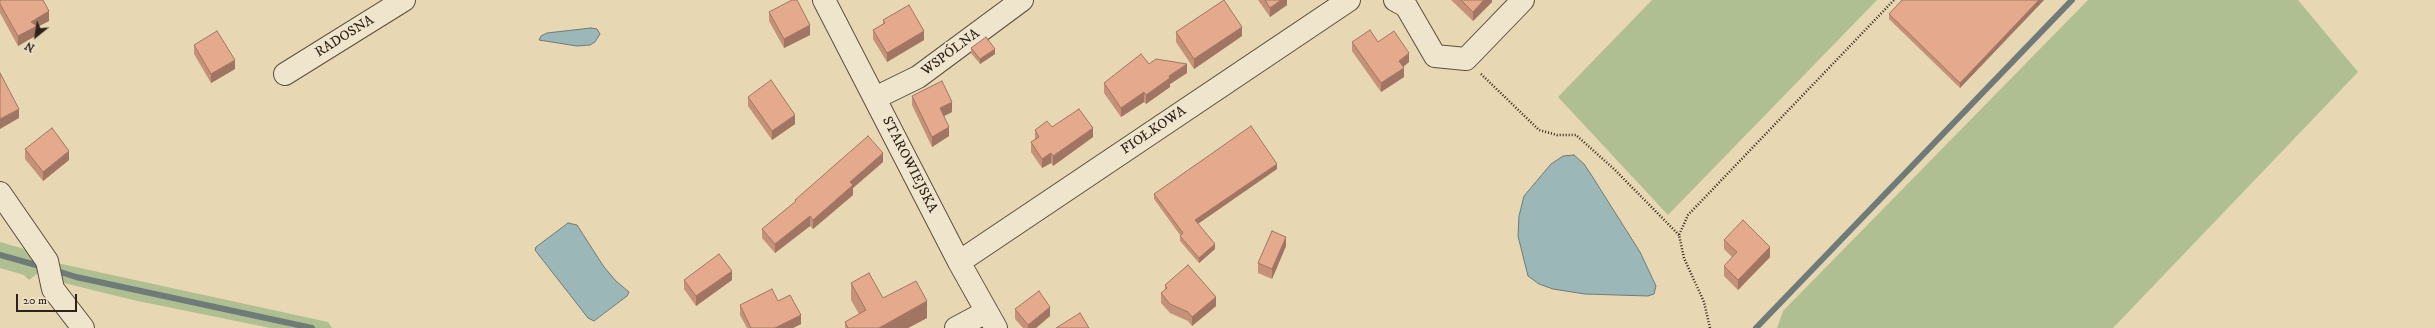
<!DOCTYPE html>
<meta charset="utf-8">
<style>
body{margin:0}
#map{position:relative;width:2435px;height:328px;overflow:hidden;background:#e7d7b2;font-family:"IM FELL DW Pica",serif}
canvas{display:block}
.north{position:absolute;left:16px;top:16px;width:40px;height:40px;-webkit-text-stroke:3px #efe5cd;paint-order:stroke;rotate:210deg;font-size:11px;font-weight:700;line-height:16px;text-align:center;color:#2e2119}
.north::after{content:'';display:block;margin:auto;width:14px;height:18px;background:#2e2119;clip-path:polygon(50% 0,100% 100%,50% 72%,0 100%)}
.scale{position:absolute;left:16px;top:294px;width:61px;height:18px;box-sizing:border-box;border:2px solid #2e2119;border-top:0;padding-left:5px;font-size:12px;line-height:14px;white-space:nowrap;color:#2e2119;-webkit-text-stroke:3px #efe5cd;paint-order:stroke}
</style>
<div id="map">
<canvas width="2435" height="328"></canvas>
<div class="north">N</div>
<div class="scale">20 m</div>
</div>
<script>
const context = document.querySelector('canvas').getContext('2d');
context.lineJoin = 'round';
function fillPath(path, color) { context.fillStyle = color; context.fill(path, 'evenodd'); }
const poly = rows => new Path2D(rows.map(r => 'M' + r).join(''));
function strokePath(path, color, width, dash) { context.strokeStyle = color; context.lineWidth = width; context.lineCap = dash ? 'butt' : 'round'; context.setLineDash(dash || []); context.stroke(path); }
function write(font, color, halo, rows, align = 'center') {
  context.font = font + ' "IM FELL DW Pica",serif'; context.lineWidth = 4; context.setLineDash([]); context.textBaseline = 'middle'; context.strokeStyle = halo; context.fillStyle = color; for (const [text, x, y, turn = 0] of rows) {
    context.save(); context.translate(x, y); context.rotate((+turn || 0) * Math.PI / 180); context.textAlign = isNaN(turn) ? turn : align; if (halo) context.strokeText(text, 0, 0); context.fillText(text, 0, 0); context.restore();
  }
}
fillPath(poly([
 [1652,0,1877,0,1668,215,1558,97],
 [2088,0,2298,0,2358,72,2113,328,1777,328,1783,311],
 [0,242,38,253,42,270,29,280,24,275,0,268],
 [57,263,328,322,332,328,270,328,133,300,60,282]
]), '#afbf91');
const water = poly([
 [591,28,597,29,600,34,595,42,590,45,577,46,539,40,541,36,547,33,591,28],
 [1574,155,1584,164,1592,176,1640,252,1656,286,1654,294,1648,296,1585,294,1553,289,1539,284,1528,276,1518,236,1519,216,1524,196,1551,164,1563,156,1574,155],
 [568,223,577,225,604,267,616,281,629,292,627,296,594,321,588,318,535,250,536,247,568,223]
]);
fillPath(water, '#9bb7b7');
strokePath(water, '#6f7b78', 1);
strokePath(poly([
 [0,255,43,267],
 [54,270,76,277,312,328],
 [1756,328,2072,0]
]), '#6f7b78', 6);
const street = poly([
 [824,0,959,262,996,328],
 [1395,0,1406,6,1435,56,1466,59,1523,0],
 [285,74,404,0],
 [875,98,918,77,1022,0],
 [0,193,47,261,53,289,83,328],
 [959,262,1349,0],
 [956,328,986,312]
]);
strokePath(street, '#5c4e3f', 24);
strokePath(poly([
 [1481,74,1539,130,1557,135,1576,135,1614,169,1679,235],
 [1710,328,1704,302,1684,258,1679,235,1688,215,1894,0]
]), '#2e2119', 2.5, [1, 2]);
strokePath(street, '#efe5cd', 22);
fillPath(poly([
 [0,0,49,21,37,27,37,35,18,46,0,13],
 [1258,0,1287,0,1287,5,1270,17],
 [1451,0,1492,0,1492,2,1473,21],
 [1902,0,2044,0,1960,88,1889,19,1889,14],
 [769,12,810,35,784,48,769,21],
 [883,20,924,40,887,62,873,39,873,30,883,24],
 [1176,32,1242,36,1194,69,1176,42],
 [1352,42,1378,42,1409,62,1403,67,1404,77,1381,92,1352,51],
 [194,45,235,69,211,83,194,54],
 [971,48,995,54,980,64,971,53],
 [1149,64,1187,73,1170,84,1170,87,1146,104,1144,102,1121,117,1104,93,1104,83],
 [912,96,952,112,944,116,949,136,932,147,912,105],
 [748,97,795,124,772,140,748,106],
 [1052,127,1093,137,1053,166,1051,163,1042,168,1031,152,1031,142,1035,140,1035,130],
 [25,149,69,160,43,181,25,159],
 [883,162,853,188,853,195,813,229,810,226,775,253,762,238,762,229,795,202,795,200],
 [1277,169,1198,223,1215,249,1199,263,1180,241,1180,235,1154,199,1154,194],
 [1724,240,1770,257,1738,290,1724,276,1724,266,1732,257,1724,249],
 [1286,246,1272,279,1258,273,1258,263],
 [684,280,732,280,696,306,684,289],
 [851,283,883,298,927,318,908,328,845,328,845,322,859,314,851,300],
 [1165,285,1216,306,1192,326,1188,321,1170,313,1161,303,1161,293,1165,290],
 [778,301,801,324,793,328,747,328,740,315,740,305],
 [1015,309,1050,316,1036,328,1023,328,1015,319]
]), '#c59179');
fillPath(poly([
 [1281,0,1287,0,1287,5,1270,17,1270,8],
 [1484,0,1492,0,1492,2,1473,21,1473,12],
 [2039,0,2044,0,1960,88,1960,83],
 [49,11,49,21,37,27,37,35,18,46,18,36,31,22],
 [810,25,810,35,784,48,784,39],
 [1242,27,1242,36,1194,69,1194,59],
 [924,31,924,40,887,62,887,53],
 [995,49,995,54,980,64,980,59],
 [1409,53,1409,62,1399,70,1399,61],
 [235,60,235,69,211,83,211,74],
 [1187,64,1187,73,1170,84,1170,87,1146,104,1146,95,1169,76],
 [1404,68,1404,77,1381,92,1381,83],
 [1144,92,1144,102,1121,117,1121,108],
 [952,102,952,112,940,118,940,108],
 [19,109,19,118,0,129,0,119],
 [795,115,795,124,772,140,772,131],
 [949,127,949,136,932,147,932,137],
 [1093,128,1093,137,1053,166,1053,156],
 [69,151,69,160,43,181,43,172],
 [883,153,883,162,853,188,853,195,813,229,813,220,850,182],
 [1051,153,1051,163,1042,168,1042,159],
 [1277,164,1277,169,1195,226,1195,220],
 [810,216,810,226,775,253,775,244],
 [1286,237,1286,246,1272,279,1272,269],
 [1215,244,1215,249,1199,263,1199,258],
 [1770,247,1770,257,1738,290,1738,280],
 [732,271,732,280,696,306,696,296],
 [1216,297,1216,306,1192,326,1192,317],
 [927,301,927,318,908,328,879,328],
 [1050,307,1050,316,1036,328,1028,328,1028,325],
 [801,315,801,324,793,328,775,328]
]), '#a07663');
const building = poly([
 [0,0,43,0,49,11,31,22,37,26,18,36,0,4,0,0],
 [792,0,797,0,810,25,784,39,769,12,792,0],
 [1224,0,1242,27,1194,59,1176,32,1224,0],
 [1265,0,1281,0,1270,8,1265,0],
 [1461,0,1484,0,1473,12,1461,0],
 [1902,0,2039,0,1960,83,1889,14,1902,0],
 [909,5,924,31,887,53,873,30,885,23,883,20,909,5],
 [1370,30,1378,42,1394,31,1409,53,1399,61,1404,68,1381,83,1352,42,1370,30],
 [217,31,235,60,211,74,194,45,217,31],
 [986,37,995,49,980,59,971,48,986,37],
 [1141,54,1149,64,1156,59,1187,64,1169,76,1170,78,1146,95,1144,92,1121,108,1104,83,1141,54],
 [0,73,19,109,0,119,0,73],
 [771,80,795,115,772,131,748,97,771,80],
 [942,81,952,102,940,108,949,127,932,137,912,96,942,81],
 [1079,109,1093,128,1053,156,1051,153,1042,159,1031,142,1039,137,1035,130,1047,121,1052,127,1079,109],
 [1251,126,1277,164,1195,220,1215,244,1199,258,1180,236,1183,233,1154,194,1251,126],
 [52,128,69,151,43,172,25,149,52,128],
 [868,136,883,153,850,182,853,185,813,220,810,216,775,244,762,229,796,201,795,200,868,136],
 [1743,220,1770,247,1738,280,1724,266,1737,252,1724,240,1743,220],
 [1272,231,1286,237,1272,269,1258,263,1272,231],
 [719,254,732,271,696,296,684,280,719,254],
 [1188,265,1216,297,1192,317,1188,312,1170,304,1161,293,1167,288,1165,285,1188,265],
 [869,273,883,298,916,281,927,301,879,328,848,328,845,322,866,310,851,283,869,273],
 [772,289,778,301,790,295,801,315,775,328,751,328,740,305,772,289],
 [1039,291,1050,307,1028,325,1015,309,1039,291],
 [1080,313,1089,328,1056,328,1080,313]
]);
fillPath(building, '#e5a98d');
strokePath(building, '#a07663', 1);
write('14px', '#2e2119', '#efe5cd', [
 ["RADOSNA",345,37,-32],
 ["WSPÓLNA",951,53,-37],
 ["FIOŁKOWA",1154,131,-34],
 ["STAROWIEJSKA",909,165,63]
]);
</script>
